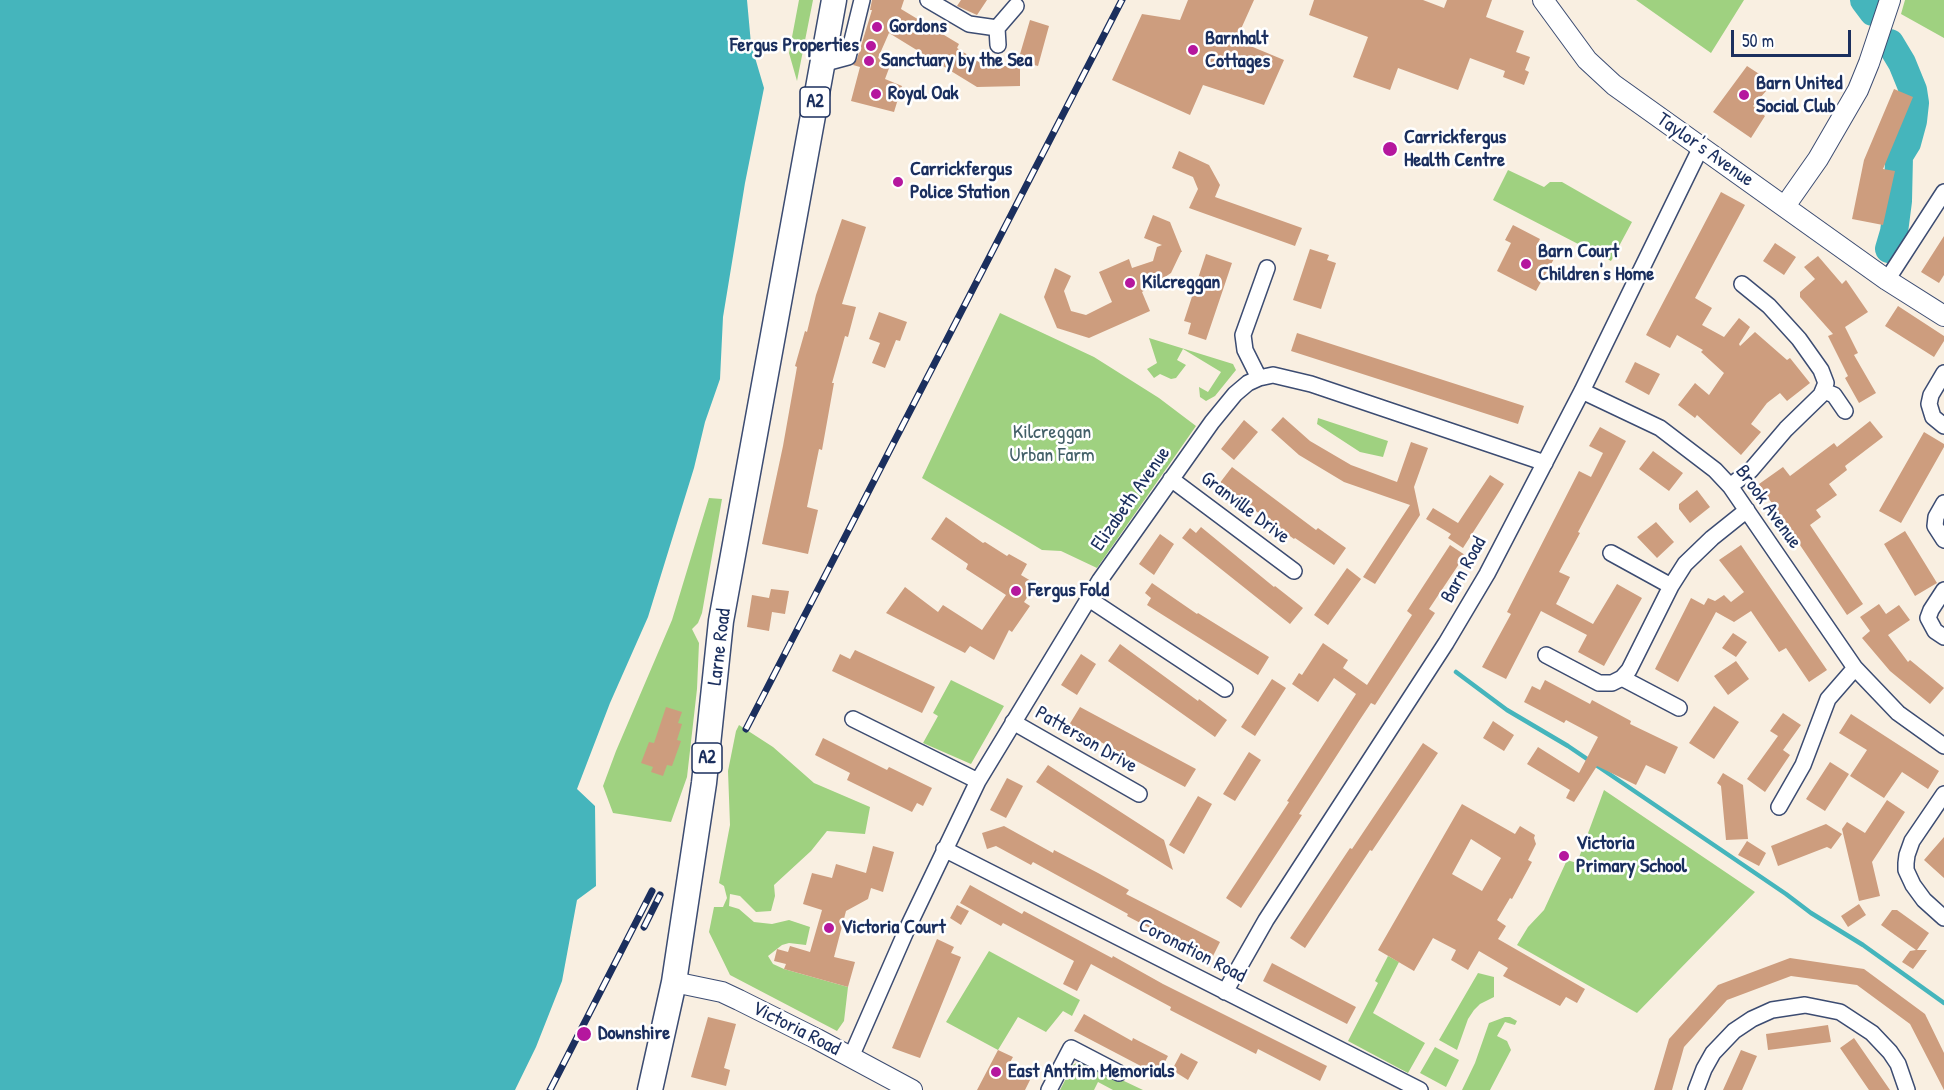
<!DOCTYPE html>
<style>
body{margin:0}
#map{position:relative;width:1944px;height:1090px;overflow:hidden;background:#f9efe1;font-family:"Patrick Hand",sans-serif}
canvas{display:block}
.scale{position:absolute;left:1731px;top:30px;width:120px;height:27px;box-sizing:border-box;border:3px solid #1b2f5e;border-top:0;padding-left:8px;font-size:18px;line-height:21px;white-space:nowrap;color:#1b2f5e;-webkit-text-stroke:4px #fff;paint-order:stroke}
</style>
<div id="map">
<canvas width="1944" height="1090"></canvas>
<div class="scale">50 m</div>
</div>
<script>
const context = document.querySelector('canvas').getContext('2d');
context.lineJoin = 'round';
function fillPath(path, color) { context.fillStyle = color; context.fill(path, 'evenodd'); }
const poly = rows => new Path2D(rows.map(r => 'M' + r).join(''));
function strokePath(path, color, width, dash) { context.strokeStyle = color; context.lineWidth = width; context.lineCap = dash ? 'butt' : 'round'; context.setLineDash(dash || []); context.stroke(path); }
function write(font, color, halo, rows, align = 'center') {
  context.font = font + ' "Patrick Hand",sans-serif'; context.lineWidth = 5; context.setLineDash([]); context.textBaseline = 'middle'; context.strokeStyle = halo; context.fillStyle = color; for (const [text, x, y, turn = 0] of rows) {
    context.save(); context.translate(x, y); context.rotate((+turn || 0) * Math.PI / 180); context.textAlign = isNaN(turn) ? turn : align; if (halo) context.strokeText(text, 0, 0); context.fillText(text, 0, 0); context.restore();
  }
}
fillPath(poly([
 [799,0,813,0,797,81,789,53],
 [1636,0,1744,0,1711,53],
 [1905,0,1944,0,1944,38,1901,14],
 [1508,170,1544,187,1550,182,1562,182,1632,222,1611,261,1493,200],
 [1000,313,1094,357,1159,398,1196,426,1097,568,1061,551,1042,550,922,478],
 [1149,338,1233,364,1236,370,1215,396,1206,401,1200,397,1199,387,1208,392,1221,372,1183,349,1177,360,1186,365,1176,378,1171,379,1160,374,1154,378,1147,369,1157,363],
 [1318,418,1388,441,1383,457,1360,452,1317,424],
 [709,498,722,499,702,613,698,623,692,629,699,643,697,689,687,777,671,822,613,813,603,786,616,751,672,620],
 [951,680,1004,706,971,764,923,743,938,716,933,713],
 [739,725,773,747,814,783,870,807,865,834,827,831,811,851,774,885,775,896,771,911,756,912,740,896,730,894,729,906,739,909,754,922,772,924,789,920,810,927,806,945,789,943,782,945,768,956,773,964,784,969,848,987,844,1021,837,1031,730,975,709,932,714,907,723,907,727,898,724,886,719,883,730,825,728,771,736,731],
 [1604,790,1755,892,1637,1013,1517,945,1528,927,1544,910,1567,860,1577,863],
 [989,951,1080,1000,1072,1016,1063,1011,1046,1032,1018,1017,998,1050,946,1022],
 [1388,956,1399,962,1373,1013,1425,1043,1408,1073,1348,1041,1378,983,1375,981],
 [1478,973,1494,977,1494,997,1480,1004,1474,1010,1468,1019,1457,1050,1439,1040],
 [1505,1017,1510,1017,1517,1021,1515,1025,1505,1022,1497,1036,1507,1041,1511,1050,1490,1090,1462,1090,1475,1063,1489,1023],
 [1435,1047,1459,1060,1446,1087,1420,1073],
 [1078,1062,1086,1063,1143,1090,1113,1090,1098,1082,1094,1090,1060,1090,1073,1065]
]), '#9fd180');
fillPath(poly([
 [0,0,747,0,751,44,764,88,745,183,723,317,720,379,705,422,694,468,648,617,610,703,577,789,595,806,596,886,577,900,562,981,536,1047,515,1090,0,1090]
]), '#45b5bc');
strokePath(poly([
 [1456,672,1507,710,1568,746,1786,894,1811,913,1863,945,1944,1003]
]), '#45b5bc', 4.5);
strokePath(poly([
 [1864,0,1873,12],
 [1889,249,1894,232,1898,201,1899,156,1907,143,1913,121,1915,103,1913,90,1902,63,1890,43]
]), '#45b5bc', 28);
fillPath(poly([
 [872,0,904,0,901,9,959,44,957,48,985,66,1020,66,1020,86,977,87,889,33,878,58,891,63,885,79,902,86,894,112,851,101,860,67,853,65,857,59,872,10,870,10],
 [961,0,987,0,977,15,957,6],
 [1188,0,1254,0,1236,40,1284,60,1264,105,1203,85,1190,115,1112,80,1142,14,1180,20],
 [1314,0,1423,0,1444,8,1447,0,1492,0,1486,17,1524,31,1516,52,1530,57,1525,70,1529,72,1524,85,1503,77,1505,71,1470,58,1458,90,1398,68,1390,90,1353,77,1368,37,1309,15],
 [1030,20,1049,26,1038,66,1018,61],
 [1747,66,1773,83,1753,106,1765,116,1751,138,1713,112],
 [1894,89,1913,97,1883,169,1895,171,1883,225,1852,219,1864,160],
 [1179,151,1209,165,1220,185,1215,197,1302,228,1295,246,1189,208,1198,189,1193,177,1172,168],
 [1721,192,1745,205,1695,298,1712,308,1702,325,1724,337,1739,318,1750,327,1739,344,1740,346,1755,332,1787,360,1790,358,1810,383,1787,401,1780,393,1767,403,1751,424,1761,432,1741,455,1697,415,1695,418,1678,405,1695,383,1709,395,1724,373,1701,352,1703,350,1677,335,1670,348,1646,335],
 [1153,215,1170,222,1182,252,1181,252,1171,273,1142,292,1150,311,1089,338,1057,328,1044,297,1055,268,1071,276,1064,291,1071,311,1086,315,1112,302,1099,272,1129,259,1132,268,1153,261,1157,247,1162,245,1144,238],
 [842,219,866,227,842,304,856,307,848,337,845,336,832,383,834,383,822,450,819,449,807,507,818,510,808,554,762,544,783,446,797,367,795,366,805,331,807,332,816,295],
 [1513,225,1540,239,1536,247,1555,257,1536,291,1497,271,1511,243,1505,240],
 [1944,236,1944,275,1939,283,1921,272],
 [1775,243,1796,257,1784,275,1763,261],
 [1310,249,1329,255,1327,260,1336,263,1321,309,1293,300],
 [1206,254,1232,263,1206,340,1188,334,1191,323,1184,321],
 [1818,256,1842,284,1846,280,1868,312,1845,327,1858,353,1854,355,1876,393,1859,403,1845,378,1848,376,1828,336,1833,334,1800,297,1800,292,1815,279,1804,267],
 [1898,306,1944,336,1944,341,1934,357,1885,326],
 [879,312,907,322,900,341,896,340,885,368,872,363,880,343,869,339],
 [1297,333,1524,406,1518,424,1291,351],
 [1635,362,1660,374,1649,395,1625,382],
 [1283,417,1310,441,1351,465,1397,482,1411,442,1428,448,1414,487,1420,515,1375,584,1363,577,1410,505,1344,482,1299,455,1271,430],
 [1244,420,1258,432,1234,460,1221,449],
 [1870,421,1883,437,1845,466,1847,470,1829,484,1837,495,1816,510,1821,517,1810,525,1863,604,1847,615,1759,484,1783,467,1790,476,1834,443,1837,447],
 [1600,427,1626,441,1578,532,1580,533,1559,572,1570,577,1556,604,1593,624,1617,584,1642,598,1604,666,1578,652,1587,635,1541,611,1506,679,1482,667,1511,614,1507,612,1579,471,1591,477,1603,453,1589,446],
 [1924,432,1944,444,1944,447,1901,523,1879,511],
 [1653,451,1683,473,1669,491,1639,469],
 [1232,467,1316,530,1318,528,1346,548,1334,565,1295,538,1294,539,1219,484],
 [1490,475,1504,484,1463,548,1448,538,1451,534,1426,519,1433,508,1458,523],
 [1697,490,1710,507,1690,523,1679,509,1679,504],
 [946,517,983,543,985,542,1007,556,1009,554,1027,564,1021,575,1036,584,1024,602,1030,606,1012,632,1009,630,994,660,970,646,965,653,886,613,905,587,938,612,943,605,982,630,1006,595,966,569,968,564,931,539],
 [1656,522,1674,542,1657,558,1637,537],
 [1201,527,1274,587,1275,586,1303,608,1290,624,1182,538,1190,528,1196,533],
 [1905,531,1937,583,1915,596,1884,544],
 [1160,534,1174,544,1154,575,1139,564],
 [1450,545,1465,555,1429,609,1435,613,1375,705,1371,703,1359,721,1299,814,1302,815,1241,908,1226,898,1289,802,1287,801,1356,694,1334,678,1318,702,1292,684,1299,673,1302,675,1323,643,1348,660,1343,668,1367,685,1412,615,1407,611],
 [1741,545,1827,670,1809,682,1786,648,1779,652,1751,611,1734,622,1716,612,1678,682,1655,669,1691,598,1704,605,1708,598,1715,601,1724,595,1731,602,1744,592,1719,560],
 [1347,568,1361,579,1328,625,1314,615],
 [1152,583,1197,614,1198,613,1269,657,1258,675,1147,605,1151,598,1145,593],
 [771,589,789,591,785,614,772,612,769,631,747,627,752,595,769,598],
 [1879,604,1886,614,1899,605,1910,620,1888,635,1908,662,1910,660,1944,688,1930,704,1890,671,1862,638,1870,631,1860,617],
 [1733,633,1747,642,1736,657,1722,648],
 [1120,644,1198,701,1199,699,1227,720,1215,737,1108,661],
 [855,650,935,687,922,713,832,671,840,654,850,659],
 [1081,654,1096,664,1077,695,1061,685],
 [1736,661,1749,679,1728,695,1714,676],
 [1272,679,1286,688,1255,736,1241,727],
 [1545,680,1590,704,1592,700,1631,721,1630,724,1678,747,1665,774,1646,765,1636,785,1597,766,1574,802,1566,798,1570,790,1527,764,1538,747,1579,773,1598,737,1566,720,1564,723,1524,702,1532,686,1540,690],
 [1714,706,1739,722,1714,759,1689,743],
 [666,707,682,712,678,723,682,724,677,740,681,741,672,766,667,765,663,776,651,772,653,767,641,763,649,742,654,743],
 [1080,707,1196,769,1185,787,1069,725],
 [1783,713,1801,725,1783,750,1790,755,1765,792,1747,779,1778,736,1770,731],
 [1851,714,1939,771,1928,789,1902,772,1884,798,1850,776,1867,750,1839,733],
 [1493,721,1514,735,1504,751,1483,738],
 [823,738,887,770,889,767,932,788,923,806,917,803,912,812,847,780,850,773,815,755],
 [1423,743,1438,753,1372,851,1370,850,1305,948,1290,938,1350,848,1352,849],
 [1249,752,1261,760,1235,801,1223,794],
 [1830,762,1849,774,1825,811,1806,799],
 [1048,765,1164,840,1173,870,1036,782],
 [1723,773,1743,785,1748,839,1726,840,1721,786,1717,783],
 [1007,778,1023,786,1006,818,990,810],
 [1198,796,1212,804,1184,854,1169,845],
 [1887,800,1905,812,1872,862,1880,896,1859,901,1842,829,1847,822,1865,833],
 [1462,804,1515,834,1520,826,1535,835,1534,838,1536,844,1528,860,1532,862,1512,899,1510,898,1497,920,1506,926,1498,939,1585,989,1577,1003,1566,997,1560,1006,1503,976,1508,968,1479,951,1468,970,1451,960,1456,950,1433,938,1414,971,1378,950],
 [1471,839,1501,858,1482,891,1452,874],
 [1826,824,1842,834,1831,849,1827,847,1778,866,1771,846],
 [1004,826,1053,853,1054,850,1098,873,1129,890,1126,894,1220,942,1211,960,1127,916,1128,914,1033,862,1031,865,996,846,987,849,982,833],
 [1944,837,1944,878,1924,860],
 [1747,841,1766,853,1759,866,1738,855],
 [873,846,894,852,883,892,871,888,868,899,846,911,834,957,855,962,848,987,784,969,786,964,774,961,777,949,788,952,790,946,810,952,822,910,803,904,812,873,832,878,836,864,866,873],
 [970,885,1022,914,1024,911,1112,958,1113,956,1163,984,1327,1066,1320,1081,1258,1049,1256,1054,1170,1010,1171,1007,1091,964,1077,991,1063,984,1074,961,1003,923,1001,926,960,903],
 [1859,904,1866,915,1848,927,1841,916],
 [957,905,969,911,961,925,950,918],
 [1892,910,1897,910,1929,933,1917,950,1927,950,1913,969,1902,962,1910,951,1916,950,1881,925],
 [937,939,954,947,951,953,961,957,920,1058,892,1048],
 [1790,958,1864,969,1925,1014,1944,1053,1944,1090,1910,1024,1857,985,1791,976,1727,1000,1684,1047,1672,1090,1654,1090,1669,1039,1718,985],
 [1272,963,1356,1007,1347,1024,1263,981],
 [1084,1014,1132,1041,1133,1038,1168,1056,1158,1075,1074,1031],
 [708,1017,736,1024,724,1068,730,1070,726,1086,691,1077],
 [1828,1025,1831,1042,1768,1050,1766,1034],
 [1854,1038,1890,1090,1869,1090,1849,1061,1840,1048],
 [998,1050,1013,1057,1008,1066,1031,1078,1025,1090,977,1090],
 [1741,1050,1757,1056,1742,1090,1723,1090],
 [1181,1053,1198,1062,1188,1080,1172,1070]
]), '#cd9d7e');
const minor = poly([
 [928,0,969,24,997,28],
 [998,45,997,28,1016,6],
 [822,64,848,57,862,0],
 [1887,280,1944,192],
 [1944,373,1931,395,1929,404,1933,417,1944,426],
 [1259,378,1245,350,1243,335,1267,268],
 [1582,391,1660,428,1715,470,1730,486,1855,668,1898,713,1944,746],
 [1824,391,1834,395,1845,411],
 [1171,479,1294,571],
 [1730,486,1751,470,1786,429,1821,395,1826,383,1821,370,1799,339,1769,306,1742,284],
 [1944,503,1936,517,1935,526,1944,540],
 [1611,553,1671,586],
 [1944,590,1931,610,1928,618,1935,631,1944,637],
 [1089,599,1225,689],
 [1546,655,1599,683,1612,683,1622,678,1629,670,1671,586,1685,564,1712,538,1747,510],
 [1622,678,1679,708],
 [853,719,978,781],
 [1013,722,1139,794],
 [1944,794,1912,841,1907,855,1906,863,1906,870,1913,885,1924,900,1944,918],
 [1779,807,1803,765,1828,699,1855,668],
 [944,849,1420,1090],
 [1225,992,1266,920,1446,643,1487,574,1582,391,1701,147],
 [851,1057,907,929,978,781,1100,580,1212,422,1235,394,1248,383,1259,378,1273,375,1311,384,1545,463],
 [1049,1090,1071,1048,1119,1073],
 [1696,1090,1704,1069,1713,1053,1734,1031,1752,1019,1772,1010,1805,1005,1840,1012,1872,1033,1890,1052,1898,1064,1907,1090]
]);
const tertiary = poly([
 [1543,0,1587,60,1614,85,1887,280,1944,316],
 [1785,206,1818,159,1858,90,1869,63,1890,0],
 [674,982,722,992,739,1000,817,1039,912,1090]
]);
const primary = poly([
 [650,1090,674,982,704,783,721,621,834,0]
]);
strokePath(minor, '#3c4c72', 18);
strokePath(tertiary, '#3c4c72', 22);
strokePath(primary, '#3c4c72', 27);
strokePath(minor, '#fff', 15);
strokePath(tertiary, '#fff', 20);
strokePath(primary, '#fff', 24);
const rail = poly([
 [746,729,1122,0],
 [644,927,660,895],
 [550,1090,652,891]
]);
strokePath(rail, '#1b2f5e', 7);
strokePath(rail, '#fff', 4.5, [14]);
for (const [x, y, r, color] of [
 [877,27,6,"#b5179e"],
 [871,46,6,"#b5179e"],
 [1193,50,6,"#b5179e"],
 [869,61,6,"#b5179e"],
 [876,94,6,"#b5179e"],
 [1744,95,6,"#b5179e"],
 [1390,149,8,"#b5179e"],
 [898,182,6,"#b5179e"],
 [1526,264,6,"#b5179e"],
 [1130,283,6,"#b5179e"],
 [1016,591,6,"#b5179e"],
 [1564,856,6,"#b5179e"],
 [829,928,6,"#b5179e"],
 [584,1034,8,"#b5179e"],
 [996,1072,6,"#b5179e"]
]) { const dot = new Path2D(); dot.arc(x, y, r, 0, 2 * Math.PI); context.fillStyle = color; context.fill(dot); strokePath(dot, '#fff', 2); }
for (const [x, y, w] of [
 [815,102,30],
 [707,758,30]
]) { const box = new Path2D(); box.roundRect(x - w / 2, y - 15, w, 30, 4.5); context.fillStyle = '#fff'; context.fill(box); strokePath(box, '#1b2f5e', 1.5); }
write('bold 18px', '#1b2f5e', null, [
 ["A2",815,102],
 ["A2",707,758]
]);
write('bold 20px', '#1b2f5e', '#fff', [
 ["Gordons",889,27],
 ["Barnhalt",1205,39],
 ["Cottages",1205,62],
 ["Fergus Properties",859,46,"right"],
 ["Sanctuary by the Sea",881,61],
 ["Barn United",1756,84],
 ["Social Club",1756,107],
 ["Royal Oak",888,94],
 ["Carrickfergus",1404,138],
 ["Health Centre",1404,161],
 ["Carrickfergus",910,170],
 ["Police Station",910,193],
 ["Barn Court",1538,252],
 ["Children's Home",1538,275],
 ["Kilcreggan",1142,283],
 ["Fergus Fold",1028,591],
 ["Victoria",1576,844],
 ["Primary School",1576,867],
 ["Victoria Court",841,928],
 ["Downshire",598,1034],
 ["East Antrim Memorials",1008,1072]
], 'left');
write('20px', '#1b2f5e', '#fff', [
 ["Taylor's Avenue",1705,150,35],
 ["Elizabeth Avenue",1131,499,-55],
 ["Brook Avenue",1768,507,54],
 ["Granville Drive",1245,508,37],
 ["Barn Road",1464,570,-61],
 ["Larne Road",720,647,-83],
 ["Patterson Drive",1086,740,30],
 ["Coronation Road",1192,951,27],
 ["Victoria Road",796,1029,27]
]);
write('20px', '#436068', '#fff', [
 ["Kilcreggan",1052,433],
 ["Urban Farm",1052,456]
]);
</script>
